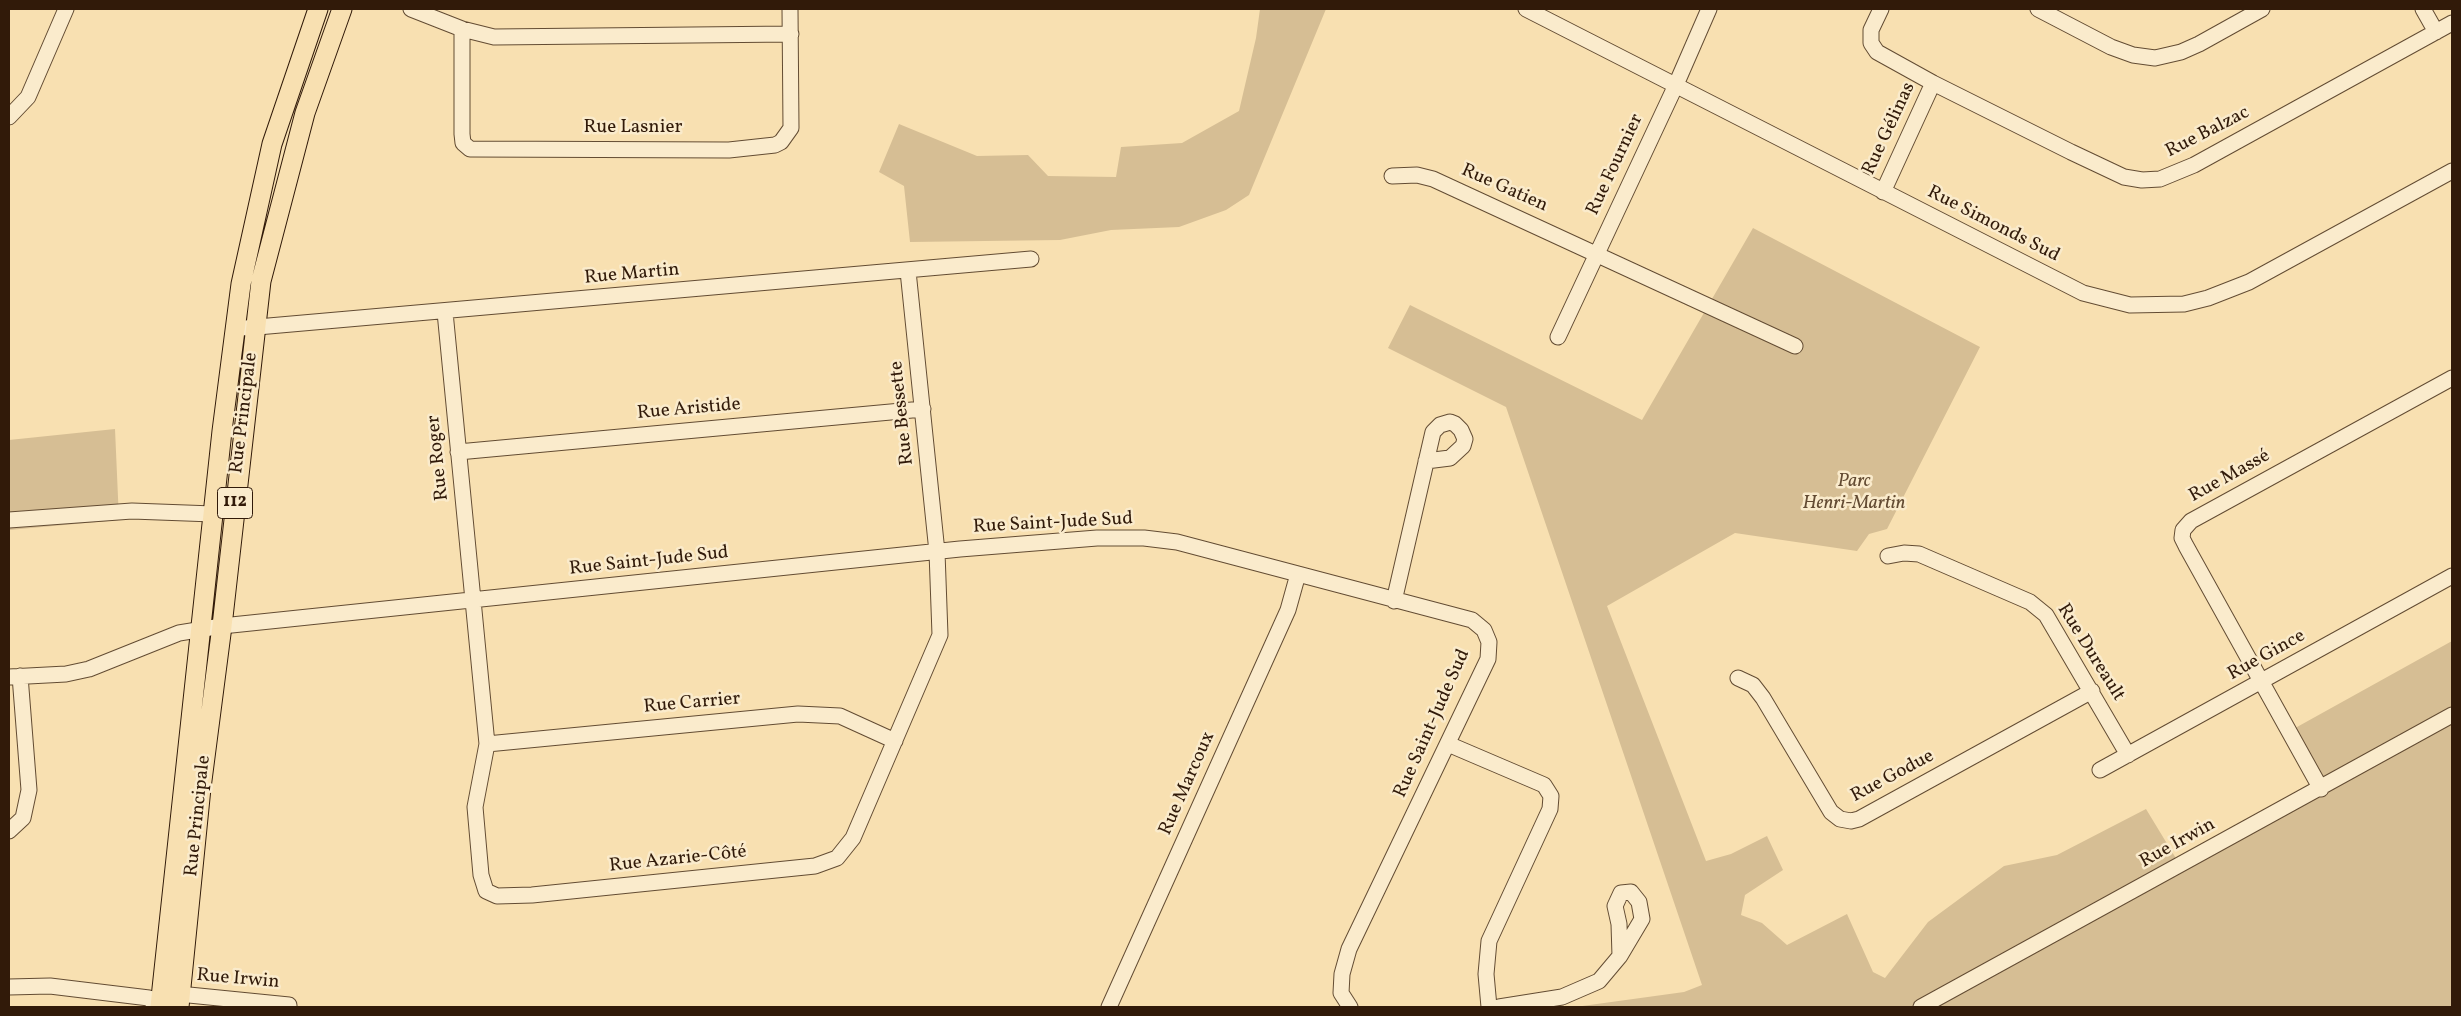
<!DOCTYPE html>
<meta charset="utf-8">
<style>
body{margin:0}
#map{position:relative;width:2461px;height:1016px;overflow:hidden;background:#f8e0b1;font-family:Vollkorn,serif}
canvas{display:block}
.frame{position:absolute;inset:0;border:10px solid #311a09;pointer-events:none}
</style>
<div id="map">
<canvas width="2461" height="1016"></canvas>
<div class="frame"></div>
</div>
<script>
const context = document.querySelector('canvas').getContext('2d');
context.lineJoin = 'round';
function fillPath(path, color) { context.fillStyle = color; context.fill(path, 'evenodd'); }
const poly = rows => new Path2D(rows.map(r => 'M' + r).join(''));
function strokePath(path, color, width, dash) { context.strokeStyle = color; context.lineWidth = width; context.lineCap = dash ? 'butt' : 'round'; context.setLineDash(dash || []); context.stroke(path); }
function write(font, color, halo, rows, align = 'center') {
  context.font = font + ' Vollkorn,serif'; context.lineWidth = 5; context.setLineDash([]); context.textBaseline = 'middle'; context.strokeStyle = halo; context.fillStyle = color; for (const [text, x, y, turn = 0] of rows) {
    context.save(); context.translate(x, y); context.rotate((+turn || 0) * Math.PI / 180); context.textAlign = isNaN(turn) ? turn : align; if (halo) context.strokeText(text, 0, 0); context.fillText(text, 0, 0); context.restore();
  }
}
fillPath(poly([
 [1260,9,1326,9,1249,195,1226,210,1179,227,1111,230,1060,240,910,242,904,186,879,172,899,124,977,156,1028,155,1048,176,1116,177,1121,147,1182,143,1239,111,1256,38],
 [1753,228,1980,347,1887,529,1869,534,1857,551,1735,533,1607,606,1706,861,1731,854,1767,836,1783,870,1745,895,1741,915,1762,923,1787,945,1847,914,1873,972,1885,978,1928,922,2004,866,2057,855,2146,809,2180,865,2321,789,2288,732,2452,641,2452,1007,1575,1007,1684,992,1702,985,1506,407,1388,348,1410,305,1642,420],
 [115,429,119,520,9,530,9,440]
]), '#d6be94');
const minor = poly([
 [411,9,462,29,494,37,791,34],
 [1526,9,2083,293,2130,305,2184,304,2208,298,2249,282,2452,171],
 [1881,9,1871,30,1871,43,1877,52,1933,83,2071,152,2124,177,2142,180,2160,179,2194,165,2452,23],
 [2038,9,2111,47,2133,55,2155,58,2181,52,2199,44,2262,9],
 [2423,9,2436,32],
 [462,29,462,134,463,143,470,149,729,150,775,145,781,142,791,128,790,9],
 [9,117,28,97,66,9],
 [1392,176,1417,175,1433,179,1795,346],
 [1883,192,1933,83],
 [445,312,487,744,475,807,481,875,486,891,497,896,532,895,815,866,837,858,853,838,940,635,937,552,908,271],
 [246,328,1031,259],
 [1558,337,1675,87,1709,9],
 [458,452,923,409],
 [9,520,132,511,213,514],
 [1888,556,1904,553,1919,554,2030,602,2046,615,2128,755],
 [1394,601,1433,432,1440,425,1450,422,1455,424,1461,430,1465,439,1463,446,1450,458,1426,461],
 [9,677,66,674,89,669,179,633,222,626,960,549,1097,538,1144,538,1177,542,1472,620,1484,630,1489,642,1488,659,1349,949,1342,974,1341,993,1350,1007],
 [1738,678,1753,685,1763,698,1831,812,1840,819,1851,821,1859,819,2092,691],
 [487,744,798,714,840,716,895,741],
 [1448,744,1544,785,1551,796,1550,809,1489,941,1486,974,1489,1007],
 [2100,770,2452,576],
 [2321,789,2186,546,2182,538,2183,530,2191,521,2452,378],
 [9,831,23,818,29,790,20,676],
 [9,987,50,986,149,998,157,1007],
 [169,993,289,1005,289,1007],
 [1109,1007,1288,610,1298,574],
 [1499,1007,1562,997,1599,981,1620,956,1642,919,1639,902,1631,892,1621,893,1615,906,1619,924,1620,956],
 [1921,1007,2452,715]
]);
const major = poly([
 [160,1007,222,431,241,284,272,144,318,9],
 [179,1007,201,788,222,626,261,281,305,113,342,9]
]);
strokePath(minor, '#634c33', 17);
strokePath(major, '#311a09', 21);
strokePath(minor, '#faebcc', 15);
strokePath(major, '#f8e0b1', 19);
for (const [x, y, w] of [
 [235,503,35]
]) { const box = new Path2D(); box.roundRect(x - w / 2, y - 15.5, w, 31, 4); context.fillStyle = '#faebcc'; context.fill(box); strokePath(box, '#311a09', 1); }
write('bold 18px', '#311a09', null, [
 ["112",235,503]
]);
write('19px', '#311a09', '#faebcc', [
 ["Rue Lasnier",633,129],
 ["Rue Gélinas",1890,129,-65],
 ["Rue Balzac",2208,133,-27],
 ["Rue Fournier",1616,165,-65],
 ["Rue Gatien",1504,189,24],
 ["Rue Simonds Sud",1993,225,27],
 ["Rue Martin",632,275,-5],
 ["Rue Aristide",689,410,-5],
 ["Rue Principale",245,413,-83],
 ["Rue Bessette",903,413,-96],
 ["Rue Roger",439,458,-96],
 ["Rue Massé",2230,477,-29],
 ["Rue Saint-Jude Sud",1053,524,-3],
 ["Rue Saint-Jude Sud",649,562,-6],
 ["Rue Dureault",2090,653,58],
 ["Rue Gince",2267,656,-29],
 ["Rue Carrier",692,704,-5],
 ["Rue Saint-Jude Sud",1433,724,-66],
 ["Rue Godue",1893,777,-28],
 ["Rue Marcoux",1188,784,-66],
 ["Rue Principale",199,816,-84],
 ["Rue Irwin",2178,844,-29],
 ["Rue Azarie-Côté",678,860,-6],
 ["Rue Irwin",238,980,5]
]);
write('italic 19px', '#634b33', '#faebcc', [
 ["Parc",1854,483],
 ["Henri-Martin",1854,505]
]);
</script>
